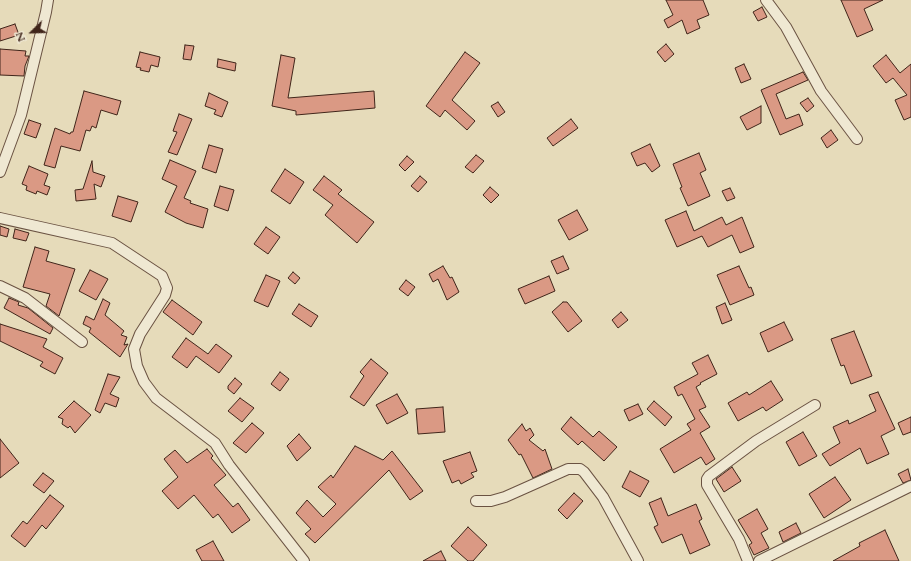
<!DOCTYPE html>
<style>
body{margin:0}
#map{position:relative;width:911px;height:561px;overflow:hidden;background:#e6dbba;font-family:Cardo,serif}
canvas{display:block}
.north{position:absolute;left:12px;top:12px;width:40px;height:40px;-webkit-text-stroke:3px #efe8d2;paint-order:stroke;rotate:247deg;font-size:11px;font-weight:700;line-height:16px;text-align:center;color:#40251a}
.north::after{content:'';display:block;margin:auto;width:14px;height:18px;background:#40251a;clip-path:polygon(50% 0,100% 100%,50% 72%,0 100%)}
</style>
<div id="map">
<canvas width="911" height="561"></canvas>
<div class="north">N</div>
</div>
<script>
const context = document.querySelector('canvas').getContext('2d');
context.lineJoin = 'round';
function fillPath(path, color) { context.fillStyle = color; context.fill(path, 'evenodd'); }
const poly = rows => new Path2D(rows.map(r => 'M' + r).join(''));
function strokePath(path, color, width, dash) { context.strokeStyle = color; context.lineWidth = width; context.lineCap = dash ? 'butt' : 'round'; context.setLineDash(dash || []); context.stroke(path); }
const building = poly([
 [666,0,703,0,709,15,697,20,700,28,687,34,682,20,668,28,664,20,673,15,666,0],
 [841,0,883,0,864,9,873,30,857,37,841,0],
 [762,7,767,17,758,21,753,12,762,7],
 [15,24,19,35,0,41,0,29,15,24],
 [666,44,674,54,665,62,657,52,666,44],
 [185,45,194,46,191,60,183,59,185,45],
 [0,49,26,51,25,56,29,56,25,66,24,76,0,75,0,49],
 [140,52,160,57,158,67,151,65,149,72,140,70,141,68,136,67,140,52],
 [465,52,480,63,452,100,475,121,467,130,445,110,440,117,426,106,465,52],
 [281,55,295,58,288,98,374,91,375,108,296,115,296,111,272,106,281,55],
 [886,55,900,73,911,64,911,117,904,120,895,100,907,95,893,78,886,83,873,66,886,55],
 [218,59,236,63,235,71,217,67,218,59],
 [744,64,751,79,741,83,735,68,744,64],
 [803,72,808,80,776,94,786,119,799,114,803,125,780,135,761,90,803,72],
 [84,91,121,101,117,115,101,110,96,128,92,126,90,131,86,130,80,151,61,146,55,168,44,165,55,128,70,134,71,132,73,132,84,91],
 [209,93,228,102,222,117,214,114,216,110,205,106,209,93],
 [808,98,814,106,807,112,800,103,808,98],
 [498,102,505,112,498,117,491,106,498,102],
 [761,106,761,123,747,130,740,117,761,106],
 [179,114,192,119,177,155,168,152,177,132,173,131,179,114],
 [571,119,578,128,553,146,547,138,571,119],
 [29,120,41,124,36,138,24,134,29,120],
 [831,130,838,140,827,148,821,138,831,130],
 [650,144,660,166,652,172,645,163,637,166,631,153,650,144],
 [209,145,223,149,216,173,202,168,209,145],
 [699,153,706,170,700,173,710,196,688,206,680,188,682,187,673,164,699,153],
 [476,155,484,161,473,173,465,167,476,155],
 [407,156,414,162,405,171,399,165,407,156],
 [170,160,196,171,184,198,191,201,190,203,208,209,203,228,186,223,165,212,177,186,162,179,170,160],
 [92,161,93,172,105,176,101,187,94,184,96,199,76,201,75,190,83,189,92,161],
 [29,166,48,174,44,185,50,187,47,195,37,191,36,194,26,190,27,186,22,184,29,166],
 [285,169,304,182,290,204,271,191,285,169],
 [324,176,342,190,338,194,374,222,357,243,325,215,333,205,313,190,324,176],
 [420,176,427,182,418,192,411,186,420,176],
 [220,186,234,190,228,211,214,206,220,186],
 [490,187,499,195,491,203,483,195,490,187],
 [730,188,735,198,727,201,722,191,730,188],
 [118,196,138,202,131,222,112,216,118,196],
 [577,210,588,230,569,240,558,220,577,210],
 [686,211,694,231,722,217,726,225,742,217,754,247,740,253,732,235,708,247,702,236,677,247,665,220,686,211],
 [0,226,9,229,7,237,0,235,0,226],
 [266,227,280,237,268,254,254,244,266,227],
 [15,229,29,233,26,241,13,238,15,229],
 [35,247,49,251,46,261,75,269,59,316,46,306,50,294,23,287,35,247],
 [563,256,569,269,557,274,551,261,563,256],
 [443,266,450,278,452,277,459,292,447,300,438,279,433,282,429,274,443,266],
 [739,266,749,288,751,287,754,295,730,305,717,275,739,266],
 [90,270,108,279,96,300,79,291,90,270],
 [293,272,300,278,295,284,288,278,293,272],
 [266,275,280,281,268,307,254,301,266,275],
 [549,276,555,291,525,304,518,289,549,276],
 [406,280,415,287,408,296,399,289,406,280],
 [9,298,19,302,18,305,28,308,53,328,50,334,4,308,9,298],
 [103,299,110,303,105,315,124,331,121,335,127,337,124,345,128,344,120,357,89,332,91,328,83,324,86,316,94,320,103,299],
 [172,300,202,322,193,335,163,312,172,300],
 [563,302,567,302,582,321,568,332,552,312,563,302],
 [725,303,732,320,722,324,716,307,725,303],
 [299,304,318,316,311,327,292,314,299,304],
 [621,312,628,320,618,328,612,320,621,312],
 [784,322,793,340,768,352,760,333,784,322],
 [0,324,47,339,43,347,63,358,55,374,40,366,43,362,0,341,0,324],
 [854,331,872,376,851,384,844,365,841,366,831,339,854,331],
 [186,338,208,354,216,344,232,356,219,373,196,356,187,368,172,357,186,338],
 [708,355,717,374,700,383,701,384,696,387,706,407,699,410,710,427,700,433,715,459,706,465,701,457,674,473,660,449,691,430,687,424,695,419,682,394,678,396,674,387,698,374,692,363,708,355],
 [371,359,388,373,364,406,350,397,364,376,360,372,371,359],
 [280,372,289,379,280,391,271,384,280,372],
 [108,374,120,377,110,394,119,398,116,407,105,403,100,413,95,410,108,374],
 [235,378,242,384,234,394,228,389,228,386,235,378],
 [771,381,783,400,766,411,763,407,738,421,728,403,747,392,749,395,771,381],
 [878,392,895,429,881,436,889,454,867,464,860,448,830,466,822,454,840,443,833,427,848,420,849,424,876,411,869,395,878,392],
 [397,394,408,413,387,424,376,405,397,394],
 [240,398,254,408,242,422,228,411,240,398],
 [74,401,91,415,75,433,70,426,68,428,62,424,63,419,58,417,74,401],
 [654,401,672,417,665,426,647,409,654,401],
 [638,404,643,414,629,421,624,410,638,404],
 [443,407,445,432,418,434,416,409,443,407],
 [571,417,593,437,599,431,617,447,604,461,582,441,578,445,561,429,571,417],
 [911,417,911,432,903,435,898,423,911,417],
 [252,423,264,433,246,453,233,443,252,423],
 [522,424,526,431,530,428,534,435,529,440,543,451,545,449,552,469,533,478,521,454,519,455,508,440,522,424],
 [803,432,817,456,799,466,786,442,803,432],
 [299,434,311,448,297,461,287,446,299,434],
 [0,439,19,463,0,478,0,439],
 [355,446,383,460,392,451,423,491,410,500,389,470,315,543,305,534,311,529,296,513,307,500,323,517,336,504,318,487,331,475,333,478,355,446],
 [207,449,213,456,211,458,226,475,214,485,233,507,238,503,250,520,232,533,218,514,213,518,194,495,178,509,162,491,178,477,164,459,175,450,187,463,207,449],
 [470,452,477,471,471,473,474,477,461,484,459,480,452,483,443,461,470,452],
 [732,467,741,481,724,492,716,479,732,467],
 [908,469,911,480,903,483,898,474,908,469],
 [630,471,649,481,640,497,622,487,630,471],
 [43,473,54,481,44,493,33,485,43,473],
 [835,477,851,500,824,518,809,494,835,477],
 [574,493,583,501,567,519,558,510,574,493],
 [50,495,64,506,46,529,42,525,25,547,11,536,23,521,27,524,50,495],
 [661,498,668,516,696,504,702,519,699,521,710,545,690,554,682,534,662,543,654,527,658,525,649,503,661,498],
 [757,509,768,529,761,533,769,548,754,555,749,545,752,543,738,520,757,509],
 [796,523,801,533,783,542,779,532,796,523],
 [468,527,487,545,473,561,468,561,451,546,468,527],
 [885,530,899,561,833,561,860,546,859,543,885,530],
 [213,541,224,561,202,561,196,550,213,541],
 [441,551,446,561,423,561,441,551]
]);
fillPath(building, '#da9984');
strokePath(building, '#40251a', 1);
const street = poly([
 [766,0,786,27,821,91,857,139],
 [0,172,21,115,46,12,48,0],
 [0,218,112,243,162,276,167,288,165,295,140,334,134,349,137,366,144,382,156,398,215,443,229,465,304,561],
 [0,286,25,298,82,342],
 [476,501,491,501,505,497,568,469,580,469,584,472,603,497,638,561],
 [748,561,739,539,707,485,707,479,709,476,756,441,815,405],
 [759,561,911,486]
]);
strokePath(street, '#6a5242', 12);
strokePath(street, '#efe8d2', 10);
</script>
